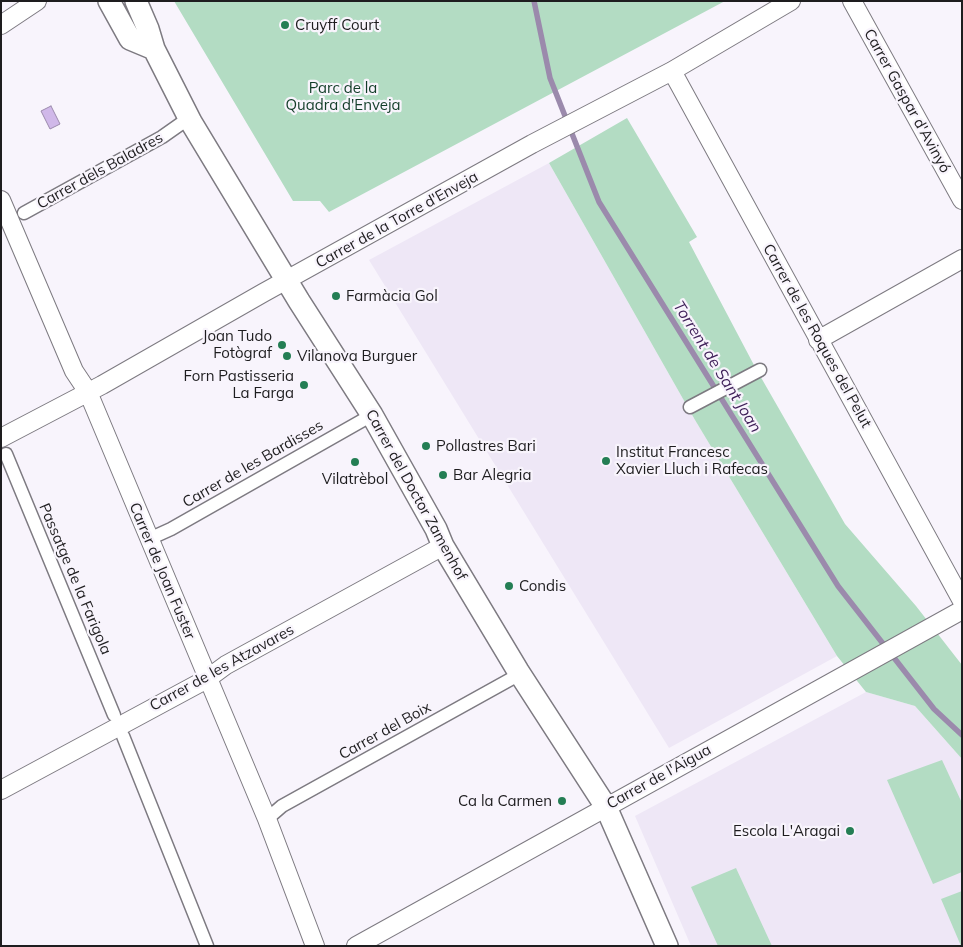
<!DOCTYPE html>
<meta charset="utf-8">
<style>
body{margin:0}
#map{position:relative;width:963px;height:947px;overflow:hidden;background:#f8f4fc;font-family:Mulish,sans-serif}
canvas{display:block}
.frame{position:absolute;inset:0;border:2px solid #1e1d1f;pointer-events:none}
</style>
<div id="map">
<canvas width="963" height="947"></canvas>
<div class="frame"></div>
</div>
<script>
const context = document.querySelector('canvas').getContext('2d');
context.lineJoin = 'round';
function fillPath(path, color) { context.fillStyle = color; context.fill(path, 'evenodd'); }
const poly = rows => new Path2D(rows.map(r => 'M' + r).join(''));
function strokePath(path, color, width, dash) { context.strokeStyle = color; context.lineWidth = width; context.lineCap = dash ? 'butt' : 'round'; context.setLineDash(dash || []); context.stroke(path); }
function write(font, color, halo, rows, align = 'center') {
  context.font = font + ' Mulish,sans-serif'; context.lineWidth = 4.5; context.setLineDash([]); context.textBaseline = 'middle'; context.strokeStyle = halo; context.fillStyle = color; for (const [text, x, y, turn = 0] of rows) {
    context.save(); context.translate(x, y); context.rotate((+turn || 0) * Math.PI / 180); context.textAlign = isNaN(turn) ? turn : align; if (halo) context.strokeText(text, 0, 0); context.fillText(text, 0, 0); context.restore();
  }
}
fillPath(poly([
 [549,163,695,420,837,656,669,748,369,260],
 [866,692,915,706,962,759,962,946,691,946,635,816]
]), '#eee7f6');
fillPath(poly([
 [174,1,725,1,329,212,320,201,293,201],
 [627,118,697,237,689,242,755,367,845,524,916,606,962,665,962,759,915,706,866,692,837,656,695,420,549,163],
 [942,760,962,803,962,872,933,884,887,780],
 [736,868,772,946,718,946,691,887],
 [962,891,962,946,961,946,941,899]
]), '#b3dcc3');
const water = poly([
 [51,106,60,124,50,129,41,111,51,106]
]);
fillPath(water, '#d0b8e9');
strokePath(water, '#9b8aac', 1);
strokePath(poly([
 [534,1,550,78,599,202,838,586,934,709,962,735]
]), '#9b8aac', 5.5);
const pedestrian = poly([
 [24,213,162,137,189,118],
 [690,407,760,370],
 [6,454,114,715],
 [149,539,171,529,372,415],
 [123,736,207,946],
 [267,819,282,806,520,674]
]);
const minor = poly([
 [852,1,962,200],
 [1,25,37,1],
 [672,71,962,601],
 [1,200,74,371,88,392,267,819,315,946],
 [818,340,962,259],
 [1,438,102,385,263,293,532,144,672,71,791,1],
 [1,790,207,679,226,665,443,546],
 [356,946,962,610]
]);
const tertiary = poly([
 [109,1,130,39,154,49],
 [136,1,148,29,154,49,191,122,299,301,372,415,436,529,443,546,518,671,606,807,667,946]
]);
strokePath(pedestrian, '#7d7a81', 15);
strokePath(minor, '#7d7a81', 20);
strokePath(tertiary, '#7d7a81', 24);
strokePath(pedestrian, '#fff', 12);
strokePath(minor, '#fff', 18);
strokePath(tertiary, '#fff', 21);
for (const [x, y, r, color] of [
 [285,25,5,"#247e54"],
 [336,296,5,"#247e54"],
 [282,345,5,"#247e54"],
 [287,356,5,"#247e54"],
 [304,385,5,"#247e54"],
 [426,446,5,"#247e54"],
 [606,461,5,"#247e54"],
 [355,462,5,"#247e54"],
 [443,475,5,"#247e54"],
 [509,586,5,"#247e54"],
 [562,801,5,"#247e54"],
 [850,831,5,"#247e54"]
]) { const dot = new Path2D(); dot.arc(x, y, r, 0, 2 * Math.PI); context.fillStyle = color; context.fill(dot); strokePath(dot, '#f8f4fc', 2); }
write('15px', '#1e1d1f', '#f8f4fc', [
 ["Cruyff Court",295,25],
 ["Farmàcia Gol",346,296],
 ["Joan Tudo",272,336,"right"],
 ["Fotògraf",272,353,"right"],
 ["Vilanova Burguer",297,356],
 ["Forn Pastisseria",294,376,"right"],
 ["La Farga",294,393,"right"],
 ["Pollastres Bari",436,446],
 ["Institut Francesc",616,452],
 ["Xavier Lluch i Rafecas",616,469],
 ["Bar Alegria",453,475],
 ["Vilatrèbol",355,479,"center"],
 ["Condis",519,586],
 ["Ca la Carmen",552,801,"right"],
 ["Escola L'Aragai",840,831,"right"]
], 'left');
write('15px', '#123d28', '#f8f4fc', [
 ["Parc de la",343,88],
 ["Quadra d'Enveja",343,105]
]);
write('15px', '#1e1d1f', '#f8f4fc', [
 ["Carrer Gaspar d'Avinyó",907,101,61],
 ["Carrer dels Baladres",100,171,-29],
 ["Carrer de la Torre d'Enveja",397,220,-29],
 ["Carrer de les Roques del Pelut",817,336,61],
 ["Carrer de les Bardisses",253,464,-30],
 ["Carrer del Doctor Zamenhof",416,495,61],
 ["Carrer de Joan Fuster",162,571,67],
 ["Passatge de la Farigola",75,579,67],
 ["Carrer de les Atzavares",222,668,-29],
 ["Carrer del Boix",385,731,-29],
 ["Carrer de l'Aigua",659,777,-29]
]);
write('italic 16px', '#3e1f58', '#f8f4fc', [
 ["Torrent de Sant Joan",717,367,58]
]);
</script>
